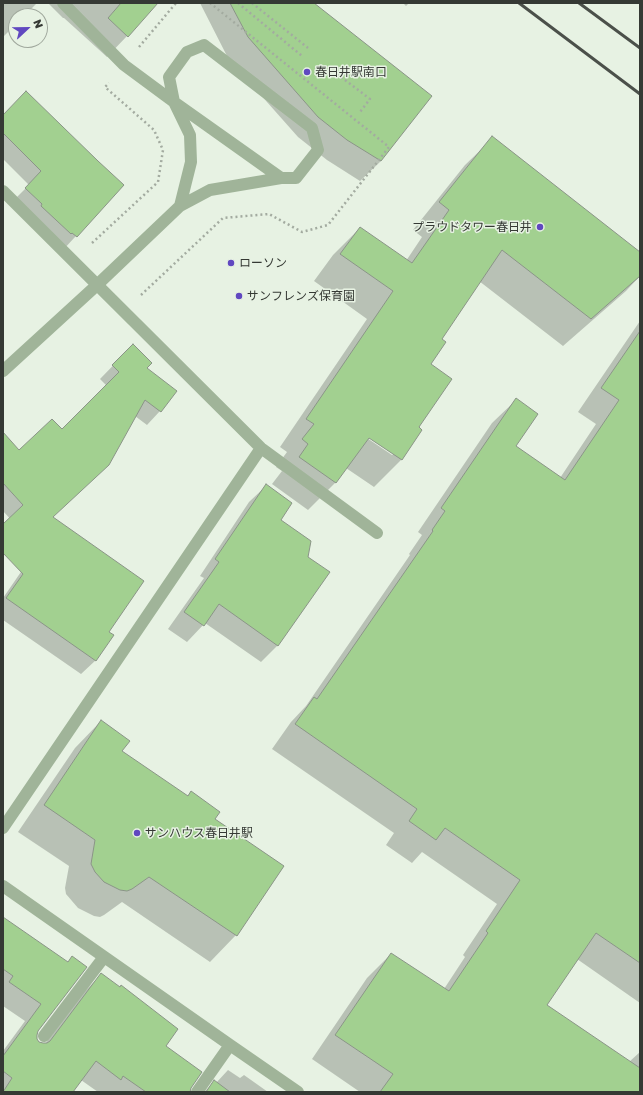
<!DOCTYPE html>
<meta charset="utf-8">
<style>
body{margin:0}
#map{position:relative;width:643px;height:1095px;overflow:hidden;background:#e7f2e3;font-family:"Golos Text",sans-serif}
canvas{display:block}
.frame{position:absolute;inset:0;border:4px solid #353934;pointer-events:none}
.north{position:absolute;left:8px;top:8px;width:40px;height:40px;box-sizing:border-box;background:#e7f2e3;border:1px solid #a0a89d;border-radius:50%;rotate:68deg;font-size:11px;font-weight:700;line-height:16px;text-align:center;color:#353934}
.north::after{content:'';display:block;margin:auto;width:14px;height:18px;background:#6048c0;clip-path:polygon(50% 0,100% 100%,50% 72%,0 100%)}
</style>
<div id="map">
<canvas width="643" height="1095"></canvas>
<div class="frame"></div>
<div class="north">N</div>
</div>
<script>
const context = document.querySelector('canvas').getContext('2d');
context.lineJoin = 'round';
function fillPath(path, color) { context.fillStyle = color; context.fill(path, 'evenodd'); }
const poly = rows => new Path2D(rows.map(r => 'M' + r).join(''));
function strokePath(path, color, width, dash) { context.strokeStyle = color; context.lineWidth = width; context.lineCap = dash ? 'butt' : 'round'; context.setLineDash(dash || []); context.stroke(path); }
function write(font, color, halo, rows, align = 'center') {
  context.font = font + ' "Golos Text","Noto Sans JP",sans-serif'; context.lineWidth = 3; context.setLineDash([]); context.textBaseline = 'middle'; context.strokeStyle = halo; context.fillStyle = color; for (const [text, x, y, turn = 0] of rows) {
    context.save(); context.translate(x, y); context.rotate((+turn || 0) * Math.PI / 180); context.textAlign = isNaN(turn) ? turn : align; if (halo) context.strokeText(text, 0, 0); context.fillText(text, 0, 0); context.restore();
  }
}
fillPath(poly([
 [3,3,37,3,24,16,16,16,16,24,3,37],
 [48,3,157,3,127,36,107,57,64,18,63,18],
 [200,3,312,3,381,161,360,181,327,160,298,137,228,58],
 [403,3,409,3,406,6],
 [3,116,123,185,63,250,12,202,29,185,3,159],
 [493,138,640,253,640,276,626,291,563,346,479,281,440,339,430,365,418,427,421,430,401,460,374,487,346,468,335,483,308,510,272,484,282,471,276,467,287,452,280,447,367,319,314,281,333,255,360,228,406,261,422,237,413,230,465,165],
 [365,434,394,454,392,455,364,436],
 [640,321,640,1003,577,959,546,1005,629,1062,640,1052,640,1092,360,1092,312,1059,367,978,391,954,444,989,465,957,463,955,497,904,422,852,412,863,386,845,394,833,272,749,291,722,306,706,410,555,409,554,422,535,418,532,492,423,516,400,515,446,560,478,596,424,578,412],
 [133,345,146,368,176,391,160,411,147,425,135,416,14,523,3,511,3,442,19,452,62,431,107,386,100,379],
 [266,486,279,520,278,645,261,662,205,623,187,642,168,629,204,578,200,576,249,502],
 [45,537,108,632,96,660,81,674,3,620,3,598],
 [101,721,120,751,187,796,191,792,214,819,236,935,210,962,122,902,104,915,100,917,94,916,78,908,66,894,65,888,69,866,18,832,75,748],
 [3,918,67,963,72,958,37,1031,36,1039,39,1043,45,1044,84,992,101,975,165,1046,190,1088,189,1092,98,1092,81,1080,72,1092,3,1092,3,1051,25,1021,3,1006],
 [228,1070,240,1078,244,1075,268,1092,204,1092,214,1082,216,1083]
]), '#0003');
const building = poly([
 [121,3,158,3,128,37,108,18,121,3],
 [230,3,314,3,432,96,381,161,347,140,318,117,248,37,230,3],
 [26,91,98,161,124,185,77,237,72,233,71,234,41,206,42,204,25,188,41,171,3,133,3,115,26,91],
 [492,136,640,252,640,276,591,319,502,250,442,339,446,342,431,364,452,379,419,427,422,430,402,460,369,438,336,483,299,457,308,444,302,439,314,424,306,419,393,291,340,254,360,227,412,263,449,210,439,202,492,136],
 [640,331,640,963,596,933,547,1005,640,1068,640,1092,380,1092,393,1074,335,1035,391,953,449,991,488,933,486,931,520,880,445,828,436,840,409,821,417,809,295,724,314,697,317,699,433,531,432,530,445,511,441,508,516,398,538,414,516,446,565,480,619,400,601,388,640,331],
 [133,344,152,363,147,368,177,391,161,412,145,400,109,465,53,517,144,581,109,632,114,635,96,661,6,598,23,574,3,553,3,524,23,505,3,483,3,432,19,450,52,419,62,429,119,372,112,365,133,344],
 [266,484,292,503,281,520,311,541,308,557,330,572,278,646,219,604,204,626,184,612,219,562,215,559,266,484],
 [101,720,130,741,122,751,188,796,191,791,220,812,215,819,284,866,237,936,149,877,132,889,127,891,120,890,104,882,95,872,91,864,95,840,44,805,101,720],
 [3,917,68,962,72,956,87,967,38,1031,37,1035,37,1039,39,1042,43,1043,47,1043,50,1041,101,973,120,987,121,985,178,1029,166,1046,202,1072,191,1088,190,1092,146,1092,123,1076,121,1080,96,1061,73,1092,3,1092,12,1078,3,1071,3,1056,41,1004,9,982,13,976,3,969,3,917],
 [214,1080,230,1092,206,1092,214,1080]
]);
fillPath(building, '#a2d090');
strokePath(building, '#8a9487', 1);
strokePath(poly([
 [238,3,302,56],
 [252,3,308,48],
 [139,47,176,3],
 [337,74,370,99,360,112],
 [92,243,158,182,163,150,154,130,105,87,109,83],
 [141,295,223,218,269,214,302,232,328,225,389,147,210,3]
]), '#a3aba0', 2.5, [2, 3]);
strokePath(poly([
 [63,3,124,65,174,102,281,178],
 [3,191,261,448,377,533],
 [3,371,97,285,180,206,210,190,281,178,296,178,318,150,312,128,204,45,187,52,169,77,174,102,190,135,191,162,180,206],
 [3,828,261,448],
 [3,886,230,1045,298,1092],
 [44,1036,104,957],
 [197,1092,230,1045]
]), '#a0b499', 12);
strokePath(poly([
 [519,3,640,94],
 [579,3,640,48]
]), '#4b504a', 3);
for (const [x, y, r, color] of [
 [307,72,4,"#6048c0"],
 [540,227,4,"#6048c0"],
 [231,263,4,"#6048c0"],
 [239,296,4,"#6048c0"],
 [137,833,4,"#6048c0"]
]) { const dot = new Path2D(); dot.arc(x, y, r, 0, 2 * Math.PI); context.fillStyle = color; context.fill(dot); strokePath(dot, '#e7f2e3', 1.5); }
write('12px', '#353934', '#e7f2e3', [
 ["春日井駅南口",315,72],
 ["プラウドタワー春日井",532,227,"right"],
 ["ローソン",239,263],
 ["サンフレンズ保育園",247,296],
 ["サンハウス春日井駅",145,833]
], 'left');
</script>
